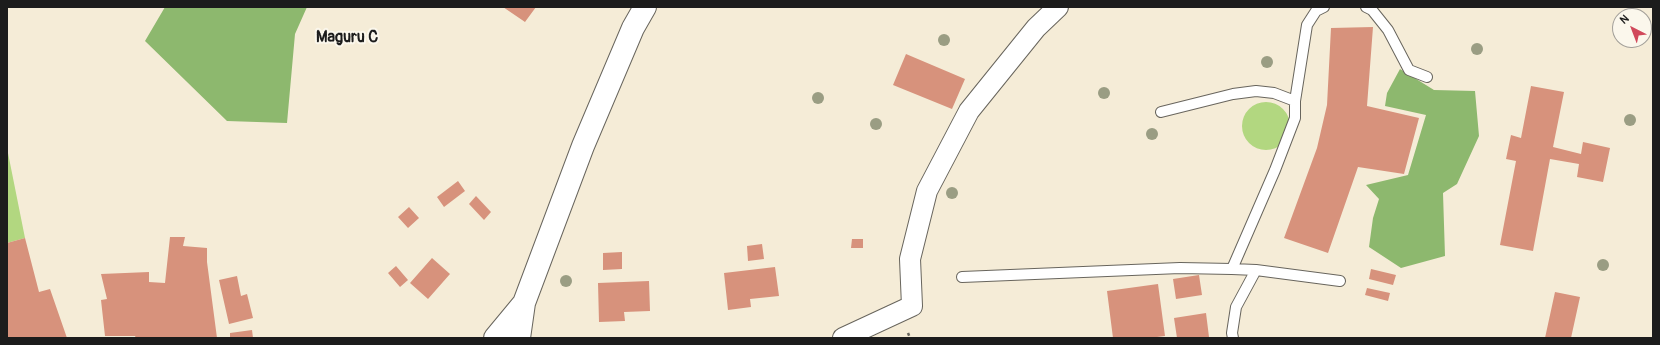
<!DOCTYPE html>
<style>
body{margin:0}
#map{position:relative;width:1660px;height:345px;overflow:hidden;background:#f5ecd7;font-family:Pangolin,sans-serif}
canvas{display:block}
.frame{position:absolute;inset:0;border:8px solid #1c1c1c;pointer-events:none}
.north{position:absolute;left:1612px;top:8px;width:40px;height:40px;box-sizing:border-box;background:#fbf7ec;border:1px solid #a29f99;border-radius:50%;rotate:318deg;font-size:11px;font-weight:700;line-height:16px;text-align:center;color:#1c1c1c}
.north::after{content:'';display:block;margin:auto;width:14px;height:18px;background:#d1495b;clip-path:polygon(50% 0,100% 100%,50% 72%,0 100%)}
</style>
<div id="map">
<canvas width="1660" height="345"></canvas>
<div class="frame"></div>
<div class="north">N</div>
</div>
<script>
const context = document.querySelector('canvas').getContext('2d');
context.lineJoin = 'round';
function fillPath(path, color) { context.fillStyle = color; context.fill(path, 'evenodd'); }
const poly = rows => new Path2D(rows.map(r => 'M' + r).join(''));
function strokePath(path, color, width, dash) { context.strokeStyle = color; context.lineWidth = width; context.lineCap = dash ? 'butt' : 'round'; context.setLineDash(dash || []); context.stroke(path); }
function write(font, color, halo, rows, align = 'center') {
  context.font = font + ' Pangolin,sans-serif'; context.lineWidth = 4; context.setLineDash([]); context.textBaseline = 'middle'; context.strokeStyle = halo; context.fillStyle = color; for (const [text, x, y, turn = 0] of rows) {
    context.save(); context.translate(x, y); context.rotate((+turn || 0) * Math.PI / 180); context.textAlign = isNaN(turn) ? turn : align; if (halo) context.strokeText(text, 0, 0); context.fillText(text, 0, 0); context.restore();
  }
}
fillPath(poly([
 '1242 126a24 24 0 1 1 48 0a24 24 0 1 1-48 0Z',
 [7,148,25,238,7,243]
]), '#b2d780');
fillPath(poly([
 [165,7,307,7,295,34,287,123,227,121,145,41],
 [1400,69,1434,90,1475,91,1479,136,1457,184,1443,193,1445,256,1401,268,1369,247,1373,218,1379,199,1366,185,1408,175,1426,115,1385,106,1387,93]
]), '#8db86e');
fillPath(poly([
 [503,7,536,7,525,22],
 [1373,27,1367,106,1419,118,1404,174,1358,167,1328,253,1284,238,1317,148,1327,105,1331,28],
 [906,54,965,79,952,109,893,85],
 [1531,86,1564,92,1553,147,1581,154,1583,142,1610,148,1603,182,1577,177,1579,164,1550,159,1533,251,1500,245,1516,161,1506,159,1511,135,1521,138],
 [458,181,465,191,444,207,437,197],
 [476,196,491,212,484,220,469,204],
 [409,207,419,218,408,228,398,217],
 [170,237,185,237,183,246,207,248,207,262,217,338,136,338,135,336,105,336,101,300,107,299,101,274,149,272,149,282,165,283],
 [25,238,39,292,50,289,67,338,7,338,7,243],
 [852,239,863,239,863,248,851,248],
 [762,244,764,259,748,261,747,246],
 [622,252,622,269,603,270,603,253],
 [432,258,450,274,428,299,410,283],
 [396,266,408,280,400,287,388,273],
 [775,267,779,296,750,299,751,307,728,310,724,273],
 [1371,269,1396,275,1393,285,1369,279],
 [1199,275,1202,295,1176,299,1173,279],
 [237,276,241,296,247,294,253,318,229,324,219,280],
 [649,281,650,311,624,312,625,321,599,322,598,283],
 [1158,284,1165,336,1149,338,1113,338,1107,291],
 [1367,288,1390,293,1388,301,1365,295],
 [1555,292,1580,297,1571,338,1545,338],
 [1206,313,1209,337,1177,338,1174,318],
 [252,330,253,338,230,338,230,333]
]), '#d7927c');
const service = poly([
 [1324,7,1316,11,1307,25,1295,101,1295,118,1275,170,1232,269,1256,270,1340,281],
 [1366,7,1372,10,1388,30,1409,70,1427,77],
 [1161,112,1233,94,1256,91,1274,93,1295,101],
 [962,277,1180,268,1232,269],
 [1233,338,1232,333,1236,307,1256,270]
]);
const minor = poly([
 [843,338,912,306,910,259,927,191,969,111,1036,28,1058,7]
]);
const tertiary = poly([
 [495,338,524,303],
 [519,338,524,303,583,146,633,28,645,7]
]);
strokePath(service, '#68655d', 12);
strokePath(minor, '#68655d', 22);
strokePath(tertiary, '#68655d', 24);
strokePath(poly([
 [908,333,910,338]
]), '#68655d', 2.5, [3, 3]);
strokePath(service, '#fff', 10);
strokePath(minor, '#fff', 20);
strokePath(tertiary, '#fff', 22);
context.fillStyle = '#9a9d83';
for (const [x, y] of [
 [944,40],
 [1477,49],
 [1267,62],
 [1104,93],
 [818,98],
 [1630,120],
 [876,124],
 [1152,134],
 [952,193],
 [1603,265],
 [566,281]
]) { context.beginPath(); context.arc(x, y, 6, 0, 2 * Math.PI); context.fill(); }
write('bold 16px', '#1c1c1c', '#fbf7ec', [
 ["Maguru C",347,38]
]);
</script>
